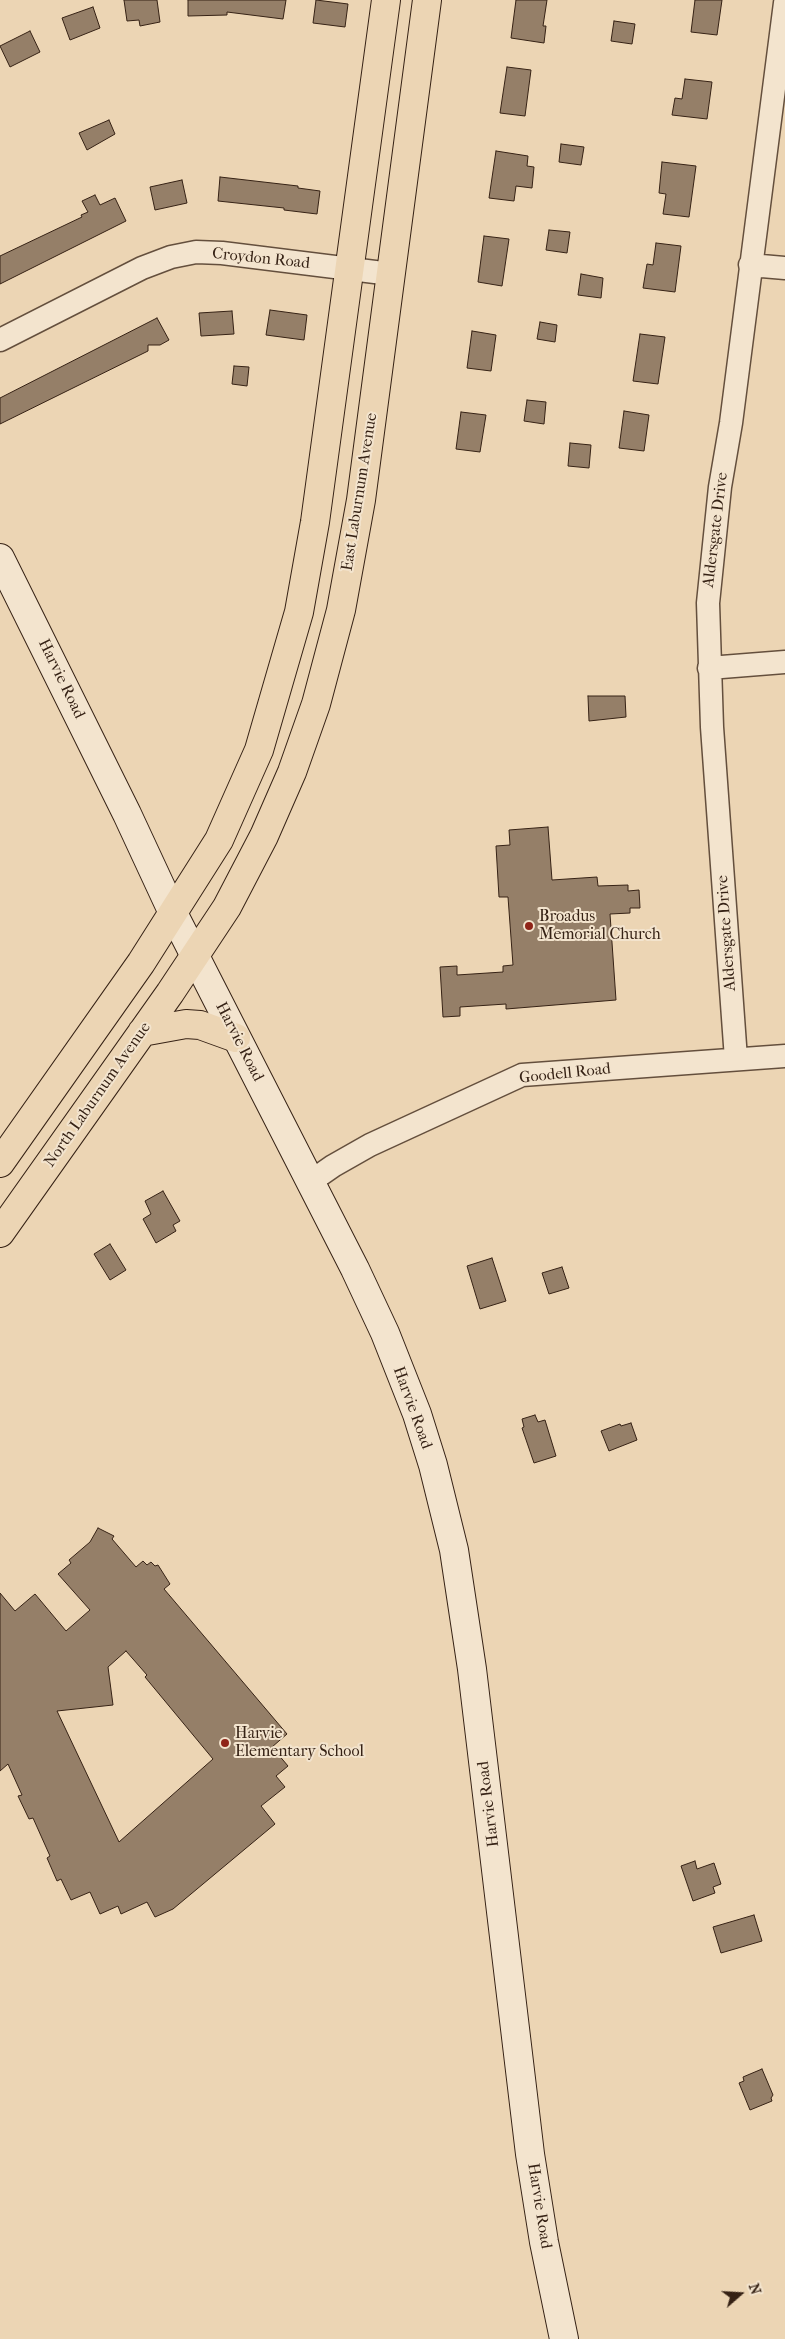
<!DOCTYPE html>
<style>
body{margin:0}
#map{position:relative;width:785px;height:2339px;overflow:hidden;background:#ecd5b4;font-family:"IM FELL French Canon",serif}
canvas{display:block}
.north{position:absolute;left:715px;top:2269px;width:50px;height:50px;-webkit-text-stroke:4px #f3e4ce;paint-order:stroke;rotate:71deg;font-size:14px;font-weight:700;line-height:20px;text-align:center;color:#362215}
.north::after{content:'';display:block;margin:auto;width:18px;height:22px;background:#362215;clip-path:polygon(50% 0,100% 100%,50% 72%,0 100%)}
</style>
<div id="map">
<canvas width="785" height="2339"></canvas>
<div class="north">N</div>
</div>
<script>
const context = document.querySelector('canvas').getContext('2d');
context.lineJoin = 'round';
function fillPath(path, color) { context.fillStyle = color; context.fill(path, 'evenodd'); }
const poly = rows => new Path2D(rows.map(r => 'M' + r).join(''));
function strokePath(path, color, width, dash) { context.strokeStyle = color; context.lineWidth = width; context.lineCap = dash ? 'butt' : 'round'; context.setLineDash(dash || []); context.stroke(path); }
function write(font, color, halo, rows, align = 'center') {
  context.font = font + ' "IM FELL French Canon",serif'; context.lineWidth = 4; context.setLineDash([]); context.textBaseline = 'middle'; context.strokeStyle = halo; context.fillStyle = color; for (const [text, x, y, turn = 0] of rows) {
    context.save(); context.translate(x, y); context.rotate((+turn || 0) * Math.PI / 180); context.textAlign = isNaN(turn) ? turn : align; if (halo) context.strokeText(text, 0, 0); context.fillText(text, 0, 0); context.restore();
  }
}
const building = poly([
 [124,0,157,0,160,22,140,26,139,20,127,21,124,0],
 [188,0,286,0,283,19,227,12,227,15,188,16,188,0],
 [316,0,348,4,345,27,313,23,316,0],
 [516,0,547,0,543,26,546,26,544,43,511,38,516,0],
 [695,0,722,0,717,35,691,32,695,0],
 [93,7,100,28,70,40,62,18,93,7],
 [614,21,635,24,632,44,611,41,614,21],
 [30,31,40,52,10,67,0,46,30,31],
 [507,67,531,70,525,116,500,113,507,67],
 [685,79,712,82,707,119,672,115,675,98,682,99,685,79],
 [109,120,115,134,87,150,79,133,109,120],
 [561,144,584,147,581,165,559,162,561,144],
 [496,151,528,156,527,166,534,167,532,188,516,186,514,201,489,198,496,151],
 [662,162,696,166,689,217,663,214,666,194,659,193,662,162],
 [220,177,298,186,298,188,320,191,317,214,284,210,284,208,218,201,220,177],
 [182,180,187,203,155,210,150,187,182,180],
 [95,195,100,205,115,198,126,221,0,284,0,256,82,217,81,215,88,212,82,201,95,195],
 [549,230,570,232,567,253,546,250,549,230],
 [484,236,509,239,502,286,478,282,484,236],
 [656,243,681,246,675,292,643,288,647,264,653,265,656,243],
 [581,274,603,278,601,298,578,295,581,274],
 [270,310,307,315,304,340,266,335,270,310],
 [232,311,234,334,201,336,199,313,232,311],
 [157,318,169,340,160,345,148,345,148,351,0,424,0,398,157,318],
 [540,322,557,325,555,342,537,339,540,322],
 [472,331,496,335,491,371,467,368,472,331],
 [640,334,665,337,658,384,633,381,640,334],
 [234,366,249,367,247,386,232,384,234,366],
 [527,400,546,402,544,424,524,421,527,400],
 [624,411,649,415,644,451,619,448,624,411],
 [461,412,486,415,480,452,456,449,461,412],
 [570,443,591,445,589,468,568,466,570,443],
 [588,696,625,696,626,717,589,721,588,696],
 [548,827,552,880,597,877,598,886,628,885,628,891,639,890,640,908,630,908,630,913,610,914,616,1000,506,1009,506,1004,460,1007,460,1016,443,1017,440,967,457,966,457,975,503,972,503,966,513,965,508,897,499,897,496,846,510,845,509,830,548,827],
 [163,1191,180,1221,173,1225,176,1231,156,1243,143,1219,151,1214,145,1201,163,1191],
 [110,1244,126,1270,110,1280,94,1254,110,1244],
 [492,1258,506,1301,480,1309,467,1266,492,1258],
 [562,1267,569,1288,549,1294,542,1273,562,1267],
 [535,1415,538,1422,545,1420,556,1456,534,1463,522,1428,524,1427,522,1419,535,1415],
 [631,1423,637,1440,609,1451,601,1431,620,1424,621,1426,631,1423],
 [98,1528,114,1536,112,1539,136,1567,143,1561,147,1565,151,1562,155,1566,158,1565,170,1584,164,1589,287,1734,272,1747,288,1766,276,1776,285,1787,261,1806,275,1824,173,1909,155,1917,147,1902,121,1914,118,1906,100,1914,90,1892,71,1900,61,1879,57,1881,47,1858,50,1856,33,1818,29,1819,18,1796,22,1795,8,1764,0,1771,0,1593,15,1611,35,1594,66,1631,90,1610,58,1574,71,1563,69,1560,90,1542,98,1528],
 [126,1651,147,1675,145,1677,213,1759,119,1842,57,1711,113,1705,108,1667,126,1651],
 [695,1861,697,1869,714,1863,721,1884,713,1887,715,1893,693,1901,681,1866,695,1861],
 [754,1915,762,1941,721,1953,713,1927,754,1915],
 [762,2069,773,2095,771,2098,772,2101,750,2110,739,2083,744,2081,743,2077,762,2069]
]);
fillPath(building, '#957f68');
strokePath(building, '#362215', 1);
const street = poly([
 [750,265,785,268],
 [0,340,142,268,171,257,196,252,222,253,391,274],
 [709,668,785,662],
 [736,1059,712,727,708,603,720,487,731,423,785,3],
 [310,1182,333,1166,370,1145,522,1075,785,1056]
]);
const secondary = poly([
 [0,558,127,814,173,913,355,1269,385,1333,417,1414,433,1465,454,1550,472,1669,530,2154,544,2242,564,2339]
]);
const primary = poly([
 [142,1032,186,1024,200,1025,236,1038],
 [0,1163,141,963,219,840,259,750,299,612,315,522,386,0],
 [0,1233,170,993,227,907,264,836,292,772,316,704,341,610,361,500,427,0]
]);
strokePath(street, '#644f3d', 25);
strokePath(secondary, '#362215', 30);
strokePath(primary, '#362215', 30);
strokePath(street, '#f3e4ce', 22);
strokePath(secondary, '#f3e4ce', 28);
strokePath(primary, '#ecd5b4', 28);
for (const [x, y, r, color] of [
 [529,926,5,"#8f2418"],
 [225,1743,5,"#8f2418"]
]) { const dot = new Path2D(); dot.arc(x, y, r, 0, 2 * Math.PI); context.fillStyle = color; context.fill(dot); strokePath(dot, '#f3e4ce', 2); }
write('16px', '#362215', '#f3e4ce', [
 ["Croydon Road",261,259,6],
 ["East Laburnum Avenue",360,492,-81],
 ["Aldersgate Drive",716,530,-83],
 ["Harvie Road",61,679,64],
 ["Aldersgate Drive",727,933,-94],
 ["Harvie Road",239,1042,63],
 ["Goodell Road",565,1074,-6],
 ["North Laburnum Avenue",98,1095,-55],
 ["Harvie Road",412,1408,70],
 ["Harvie Road",489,1804,-97],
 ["Harvie Road",539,2206,81]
]);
write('16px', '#362215', '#f3e4ce', [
 ["Broadus",539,917],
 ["Memorial Church",539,935],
 ["Harvie",235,1734],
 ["Elementary School",235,1752]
], 'left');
</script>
